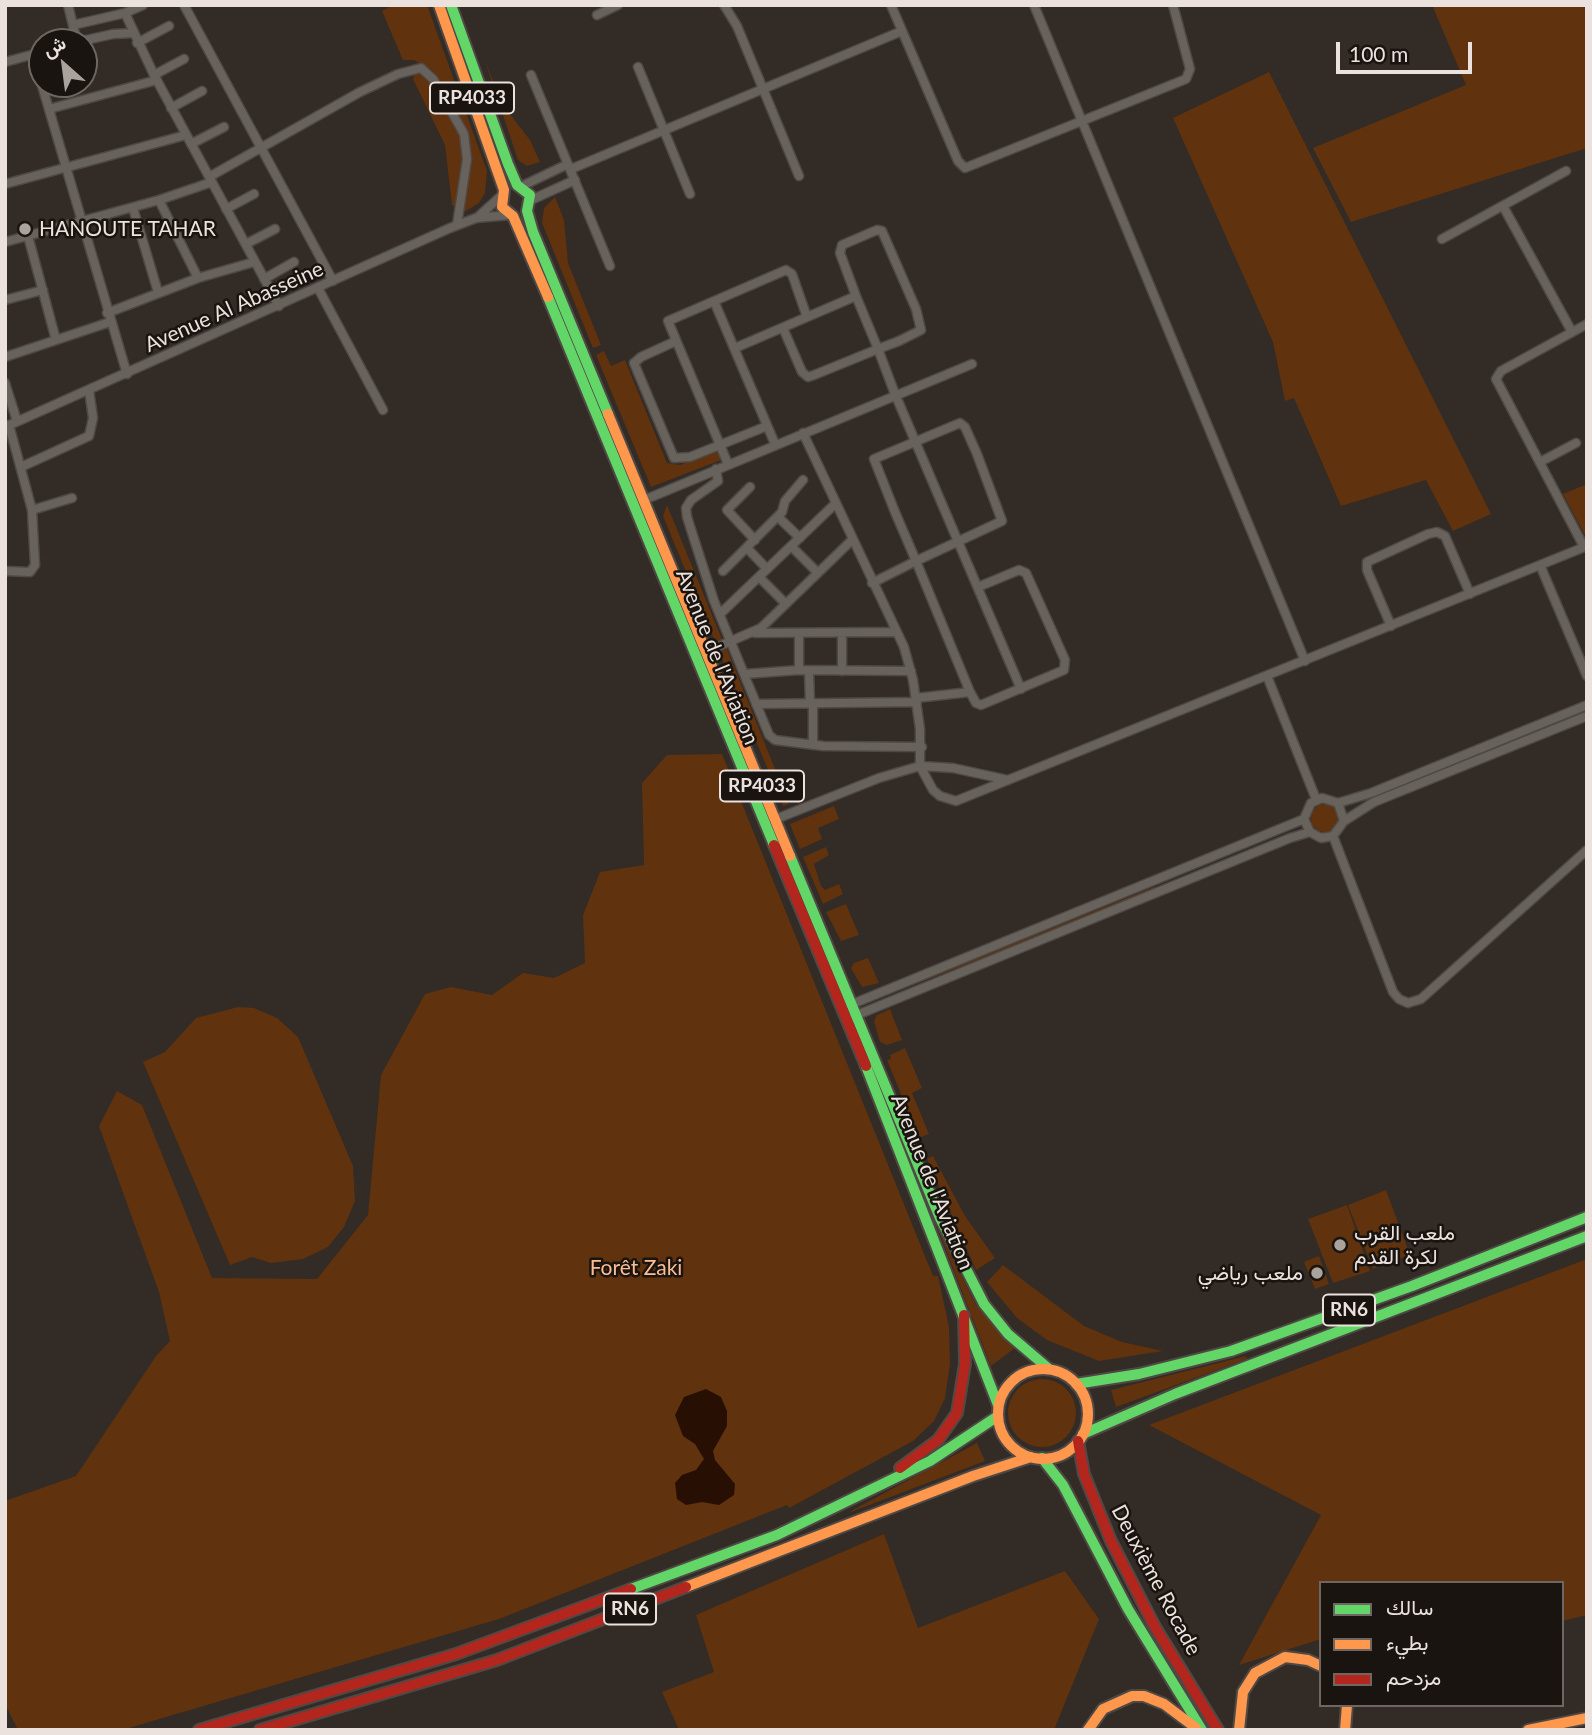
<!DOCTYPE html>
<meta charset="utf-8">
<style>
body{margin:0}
#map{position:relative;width:1592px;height:1735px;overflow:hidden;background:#322b26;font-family:Lato,Vazirmatn,sans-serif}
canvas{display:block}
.frame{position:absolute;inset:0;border:7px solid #ebe2dd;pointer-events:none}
.legend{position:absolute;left:1319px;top:1581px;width:245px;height:126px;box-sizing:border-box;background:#191410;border:2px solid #6d6662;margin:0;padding:9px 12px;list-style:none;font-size:21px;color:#ebe2dd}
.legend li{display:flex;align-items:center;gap:14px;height:35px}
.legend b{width:35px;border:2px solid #6d6662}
.north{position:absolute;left:28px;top:28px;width:70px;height:70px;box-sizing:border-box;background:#191410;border:2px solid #6d6662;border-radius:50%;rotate:332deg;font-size:19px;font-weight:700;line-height:28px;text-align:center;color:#ebe2dd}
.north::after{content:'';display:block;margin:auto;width:24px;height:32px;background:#aaa29d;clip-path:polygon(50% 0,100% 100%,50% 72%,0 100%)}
.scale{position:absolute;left:1336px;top:42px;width:136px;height:32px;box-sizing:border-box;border:4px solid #ebe2dd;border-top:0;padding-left:9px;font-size:21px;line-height:24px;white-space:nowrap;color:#ebe2dd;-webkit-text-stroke:5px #191410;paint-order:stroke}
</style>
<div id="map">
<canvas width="1592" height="1735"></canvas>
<div class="frame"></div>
<ul class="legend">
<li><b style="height:9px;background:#63d668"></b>سالك</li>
<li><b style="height:9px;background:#ff974d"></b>بطيء</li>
<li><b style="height:9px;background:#b3261e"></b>مزدحم</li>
</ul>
<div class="north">ش</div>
<div class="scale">100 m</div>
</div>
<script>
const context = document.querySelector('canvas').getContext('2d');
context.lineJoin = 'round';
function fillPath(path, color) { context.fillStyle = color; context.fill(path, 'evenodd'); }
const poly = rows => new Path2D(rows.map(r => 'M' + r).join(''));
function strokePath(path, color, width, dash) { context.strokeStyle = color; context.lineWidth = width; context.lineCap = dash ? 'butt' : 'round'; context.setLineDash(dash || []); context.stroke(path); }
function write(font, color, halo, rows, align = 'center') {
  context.font = font + ' Lato,Vazirmatn,sans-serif'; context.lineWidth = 5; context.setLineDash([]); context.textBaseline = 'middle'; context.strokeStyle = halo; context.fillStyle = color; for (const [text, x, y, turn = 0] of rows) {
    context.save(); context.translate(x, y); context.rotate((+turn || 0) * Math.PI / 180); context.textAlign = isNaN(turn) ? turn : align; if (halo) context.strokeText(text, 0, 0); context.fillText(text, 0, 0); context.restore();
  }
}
fillPath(poly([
 [393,5,427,5,487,171,485,193,479,203,466,211,462,210,466,131,432,70,414,60,403,60,382,11],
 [1432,5,1587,5,1587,148,1351,222,1313,148,1466,85],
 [485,61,503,105,530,140,540,162,527,166,518,160],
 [1269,72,1491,514,1453,531,1426,480,1341,506,1294,398,1285,401,1273,342,1173,118],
 [415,74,420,74,432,85,460,132,463,157,455,206,452,205,445,145,413,79],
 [555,197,564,220,568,263,601,345,593,348,542,223,544,208],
 [604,351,611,366,625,360,667,463,680,465,717,450,721,460,651,487,596,355],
 [1587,484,1587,539,1563,494],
 [667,505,723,642,716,644,663,516],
 [727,649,789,804,783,806,719,652],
 [722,754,933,1276,938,1276,949,1327,950,1364,945,1398,934,1421,913,1441,789,1508,787,1505,499,1619,122,1730,18,1730,5,1704,5,1501,76,1476,156,1356,170,1341,159,1292,99,1126,117,1091,142,1105,212,1278,317,1279,368,1215,381,1075,425,994,451,987,492,995,523,973,554,978,585,963,583,915,600,872,644,865,642,783,667,755],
 '1311 818a14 14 0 1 1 28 0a14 14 0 1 1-28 0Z',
 [834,806,839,819,818,828,822,839,800,849,790,824],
 [826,847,829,855,814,864,821,886,825,890,839,884,843,894,823,904,803,857],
 [1154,887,1155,889,1022,943,887,995],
 [846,904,859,935,841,941,826,912],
 [868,958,879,983,862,987,851,968,854,963],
 [238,1007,254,1008,277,1018,298,1037,353,1166,355,1201,344,1227,328,1247,303,1259,271,1263,252,1257,230,1265,143,1062,165,1052,196,1018],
 [890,1009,902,1040,887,1045,880,1042,874,1021,877,1015],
 [905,1048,922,1088,912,1093,929,1134,919,1138,887,1060,891,1059,890,1055],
 [933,1156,965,1216,995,1258,976,1270,927,1159],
 [1386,1190,1410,1255,1373,1269,1348,1205],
 [1347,1205,1370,1271,1333,1283,1308,1219],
 [937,1227,976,1305,1015,1348,991,1366],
 [1319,1256,1329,1284,1315,1289,1304,1262],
 [1587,1259,1587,1615,1562,1621,1562,1583,1321,1583,1321,1639,1239,1665,1321,1515,1149,1425],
 [1003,1265,1084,1326,1122,1342,1163,1351,1099,1361,1047,1340,1017,1318,987,1282],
 [1246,1356,1247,1359,1116,1407,1111,1390],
 '1008 1413a34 34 0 1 1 68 0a34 34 0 1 1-68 0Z',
 [977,1443,985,1461,851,1512,851,1511],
 [884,1534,918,1628,1065,1571,1099,1619,1054,1730,679,1730,662,1692,714,1672,696,1615]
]), '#60320d');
fillPath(poly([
 [706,1389,721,1397,727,1411,727,1426,713,1451,715,1460,735,1484,734,1495,719,1505,702,1502,686,1505,677,1499,675,1483,682,1475,696,1470,704,1459,695,1444,683,1436,675,1415,684,1397]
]), '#271003');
const street = poly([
 [68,5,77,42],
 [184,5,333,281],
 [724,5,737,26,799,176],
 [891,5,958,161,965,168,1186,79,1190,69,1173,5],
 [1034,5,1305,661],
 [125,13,154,75,279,306],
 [597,15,618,5],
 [73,25,125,13,143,5],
 [77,42,113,34,134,33],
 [137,43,169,26],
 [33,55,127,374],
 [5,62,42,52],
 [638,67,690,194],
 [154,75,184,59],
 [531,75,610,266],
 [171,108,202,91],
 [49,109,157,80],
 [191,144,224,127],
 [571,169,902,31],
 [209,177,360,92,398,74,421,68,433,79,464,134,467,159,457,225],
 [5,184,186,135],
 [522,186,568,164],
 [159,200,198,278],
 [531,200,575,180],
 [1503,206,1572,332],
 [133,208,158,292],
 [226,209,254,194],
 [479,216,501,196],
 [28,236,56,340],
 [1442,239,1566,171],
 [5,242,159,200,212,182],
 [246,244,275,229],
 [264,279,294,262],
 [318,288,383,410],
 [5,300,43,290],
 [714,301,775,444],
 [107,313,198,278,254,262],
 [783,328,802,372,808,377,814,375,878,349,899,341,921,330,916,309,882,231,877,230,842,245,840,253,856,296,878,349,895,394,1021,689],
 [676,341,641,357,634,363,674,458,690,457,767,426],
 [735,348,856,296],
 [5,357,110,322],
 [5,383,17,421],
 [5,427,450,228,476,218,510,215],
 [803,433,904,647,913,680,920,729,920,766,933,790,940,796,956,801,1587,546],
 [1540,462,1576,443],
 [728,464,668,321,786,270,792,274,807,317],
 [21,467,89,436,93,418,89,390],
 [716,469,718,481,691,500,686,508,687,517,714,601,769,735,775,740,823,746,922,747],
 [750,487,727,510,755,540],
 [644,500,972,364],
 [32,510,72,498],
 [778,517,800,538],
 [791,546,818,573],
 [1584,547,1496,379,1501,371,1587,324],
 [747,548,767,569],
 [1540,565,1587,676],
 [5,571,30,572,35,565,32,510,9,425],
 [723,571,782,512,785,501,803,480],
 [759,577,786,604],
 [872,583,916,561,1002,521,977,454,965,427,960,423,874,459,895,512,916,561,970,692,976,703,981,705,1064,670,1065,660,1026,573,1019,570,978,587],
 [720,614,836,503],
 [1391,626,1367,570,1367,562,1428,534,1437,532,1445,536,1470,594],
 [755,633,896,632],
 [799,635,799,670],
 [708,651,761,628,853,539],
 [809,671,810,703],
 [842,671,842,634],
 [745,674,799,670,911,671],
 [1267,676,1316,799],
 [916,698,970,692],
 [756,704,917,702],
 [813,745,813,703],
 [1338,803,1371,793,1587,705],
 [776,819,879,778,920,766,953,768,1008,780],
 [1344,821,1374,802,1587,716],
 [1333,836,1393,992,1399,999,1408,1003,1421,999,1587,850],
 [850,1005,1304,819],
 [852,1017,1290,838,1310,832,1321,838,1333,836,1344,821,1338,803,1322,798,1311,803,1304,819,1310,832]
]);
const fast = poly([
 [451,5,508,164,517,185,530,195,527,211,533,232,608,414],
 [548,297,774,845],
 [790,856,940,1218,984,1304,1008,1334,1049,1369],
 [866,1066,998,1405],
 [1076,1384,1139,1374,1231,1351,1412,1286,1587,1217],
 [1083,1434,1175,1394,1587,1236],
 [1042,1458,1063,1485,1128,1609,1202,1730],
 [631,1589,777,1535,930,1461,998,1416]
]);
const slow = poly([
 [439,5,504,190,502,207,513,216,548,297],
 [608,414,790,856],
 '998 1414a45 45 0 1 1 90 0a45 45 0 1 1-90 0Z',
 [686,1587,973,1476,1031,1457],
 [1088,1730,1103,1709,1132,1696,1144,1696,1164,1704,1196,1728],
 [1239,1730,1243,1692,1255,1673,1285,1657,1308,1660,1321,1666],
 [1345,1730,1347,1705],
 [1528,1730,1587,1718]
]);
const jam = poly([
 [774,845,866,1066],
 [1078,1441,1084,1474,1111,1541,1155,1627,1218,1730],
 [900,1468,938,1440,957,1413,965,1364,964,1315],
 [199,1730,456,1654,631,1589],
 [260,1730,497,1660,686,1587]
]);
strokePath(street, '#4f4945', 11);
strokePath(fast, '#4f4945', 14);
strokePath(slow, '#4f4945', 14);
strokePath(jam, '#4f4945', 14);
strokePath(street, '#68625d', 8);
strokePath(fast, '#63d668', 10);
strokePath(slow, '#ff974d', 10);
strokePath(jam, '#b3261e', 10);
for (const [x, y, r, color] of [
 [25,229,7,"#aaa29d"],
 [1340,1245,7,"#aaa29d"],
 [1317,1273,7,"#aaa29d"]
]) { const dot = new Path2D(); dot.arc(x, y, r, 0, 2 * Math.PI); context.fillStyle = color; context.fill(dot); strokePath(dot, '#191410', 2.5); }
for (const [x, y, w] of [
 [472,98,84],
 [762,786,84],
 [1349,1310,52],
 [630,1609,52]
]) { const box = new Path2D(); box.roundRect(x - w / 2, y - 15.5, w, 31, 5); context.fillStyle = '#191410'; context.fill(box); strokePath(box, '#ebe2dd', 2); }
write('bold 19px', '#ebe2dd', null, [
 ["RP4033",472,98],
 ["RP4033",762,786],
 ["RN6",1349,1310],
 ["RN6",630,1609]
]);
write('21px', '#ebe2dd', '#191410', [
 ["HANOUTE TAHAR",39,229],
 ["ملعب القرب",1354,1233],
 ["لكرة القدم",1354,1257],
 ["ملعب رياضي",1303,1273,"right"]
], 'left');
write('21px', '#ebe2dd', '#191410', [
 ["Avenue Al Abasseine",234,307,-24],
 ["Avenue de l'Aviation",717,657,68],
 ["Avenue de l'Aviation",932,1182,68],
 ["Deuxième Rocade",1156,1580,62]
]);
write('21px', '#fdbb91', '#191410', [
 ["Forêt Zaki",636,1268]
]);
</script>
